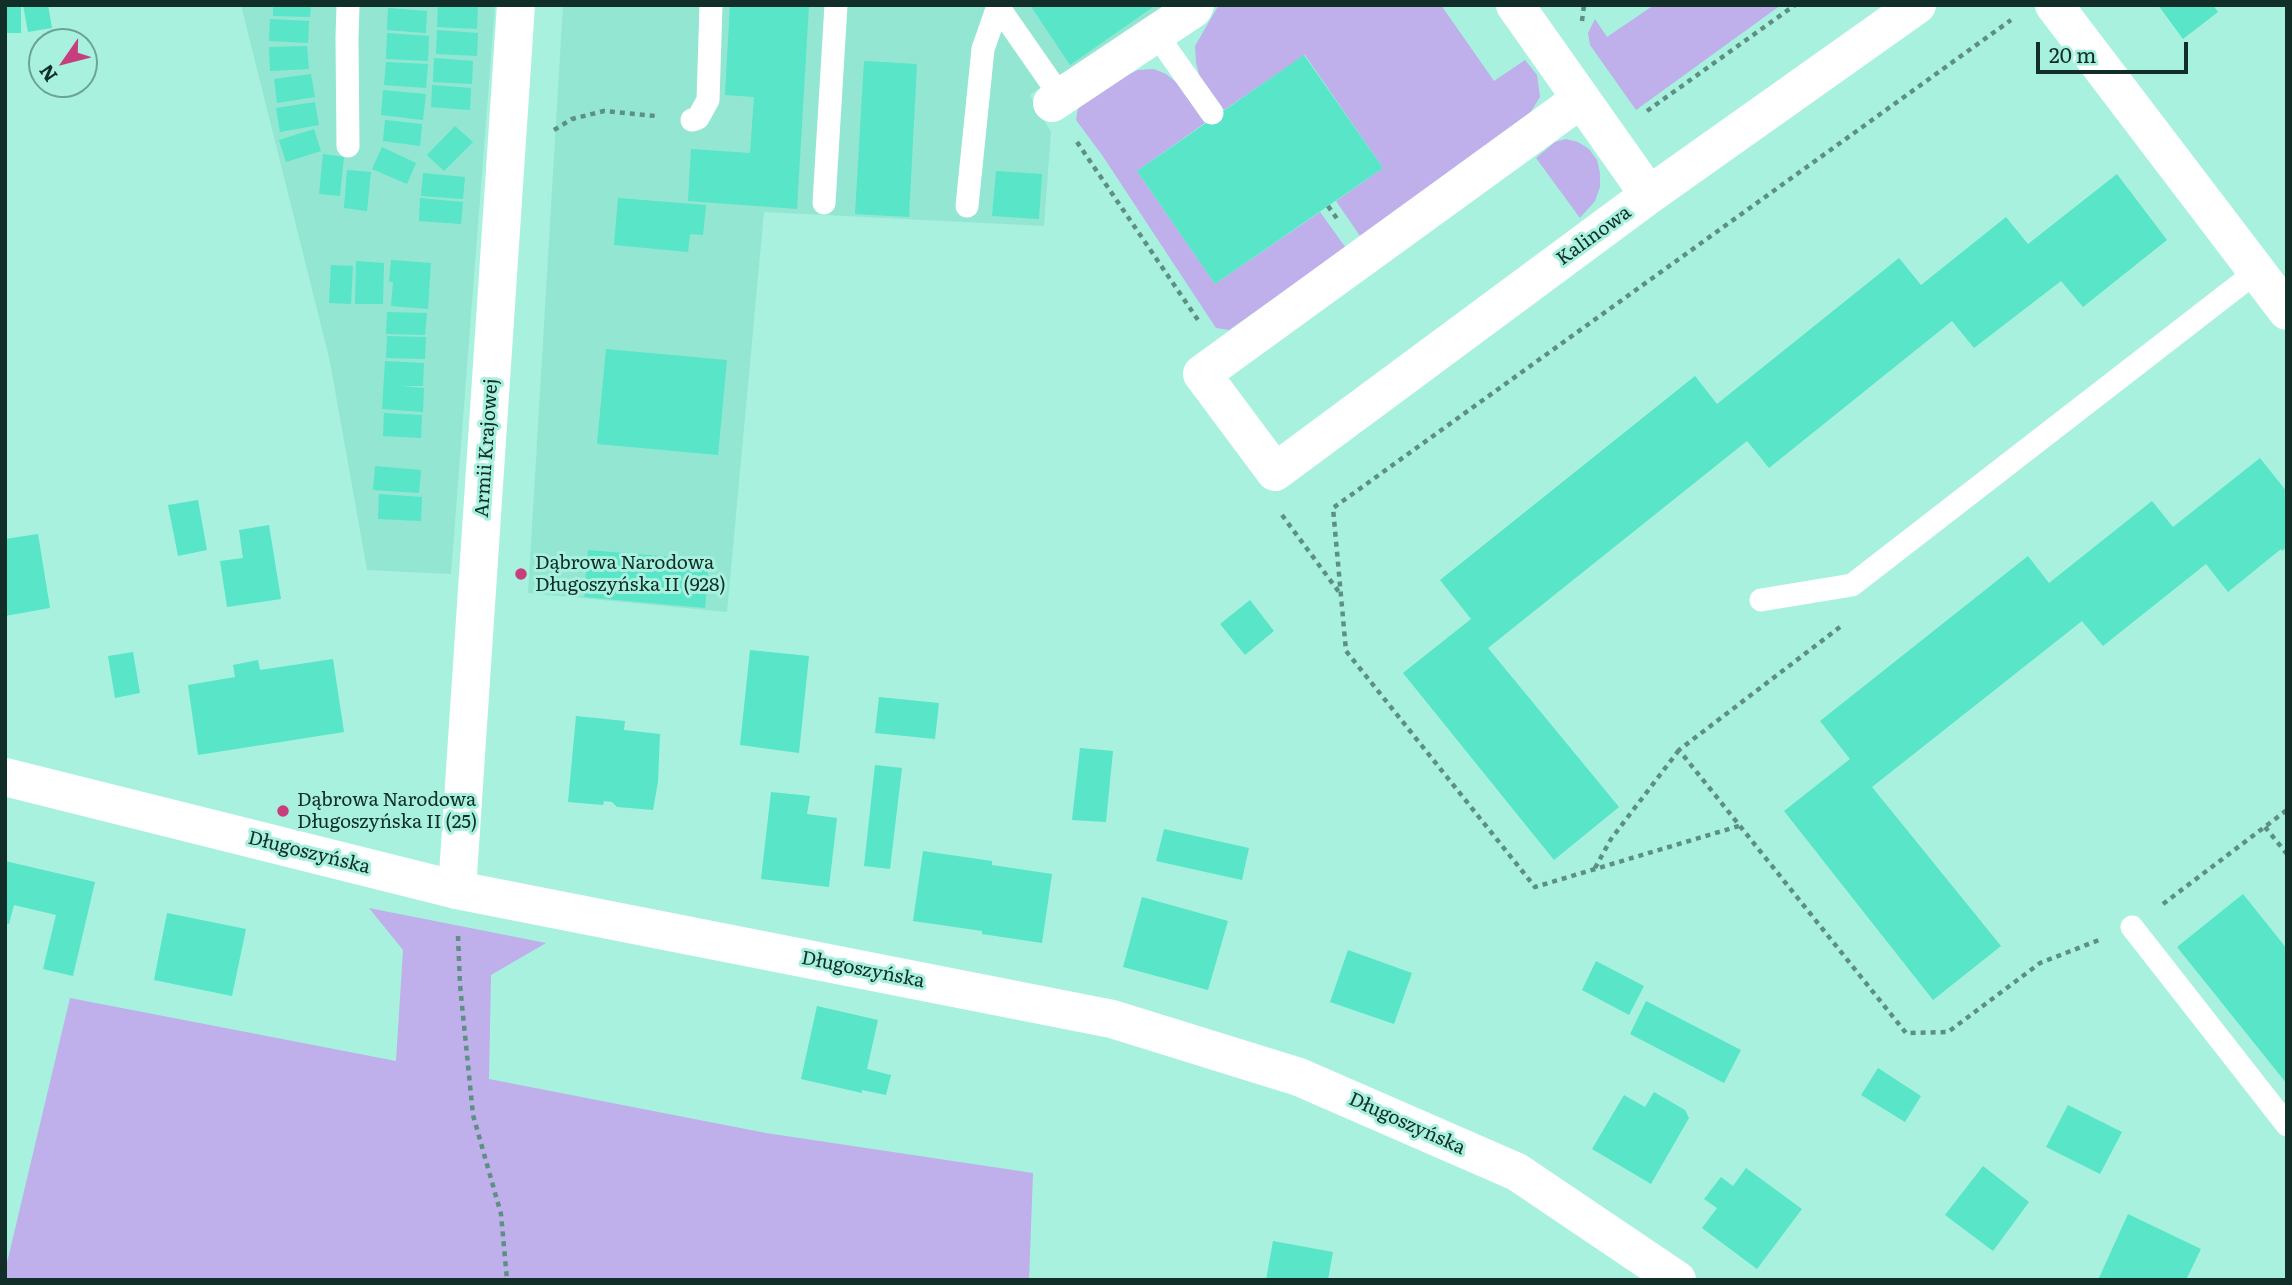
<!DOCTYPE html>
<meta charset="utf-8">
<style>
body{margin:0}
#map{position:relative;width:2292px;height:1285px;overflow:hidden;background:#a8f1de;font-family:Literata,serif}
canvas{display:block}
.frame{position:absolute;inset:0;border:7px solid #112f28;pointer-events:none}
.north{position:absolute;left:28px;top:28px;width:70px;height:70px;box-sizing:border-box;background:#a8f1de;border:2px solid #6ca395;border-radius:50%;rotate:235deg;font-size:19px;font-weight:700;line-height:28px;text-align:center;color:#112f28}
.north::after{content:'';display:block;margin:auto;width:24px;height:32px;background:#c63e7b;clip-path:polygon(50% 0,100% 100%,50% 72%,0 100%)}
.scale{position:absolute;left:2036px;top:42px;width:152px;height:32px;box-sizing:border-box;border:4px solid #112f28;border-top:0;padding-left:9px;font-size:21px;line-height:24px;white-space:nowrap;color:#112f28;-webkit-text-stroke:5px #a8f1de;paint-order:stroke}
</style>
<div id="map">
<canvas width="2292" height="1285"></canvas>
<div class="frame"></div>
<div class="north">N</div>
<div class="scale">20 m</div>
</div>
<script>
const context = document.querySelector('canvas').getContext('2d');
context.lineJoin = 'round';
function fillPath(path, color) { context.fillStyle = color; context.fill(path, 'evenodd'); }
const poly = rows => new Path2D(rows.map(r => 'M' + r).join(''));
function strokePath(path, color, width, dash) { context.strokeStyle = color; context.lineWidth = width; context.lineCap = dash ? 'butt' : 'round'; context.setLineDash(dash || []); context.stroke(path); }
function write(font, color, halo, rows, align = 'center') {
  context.font = font + ' Literata,serif'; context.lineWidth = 6; context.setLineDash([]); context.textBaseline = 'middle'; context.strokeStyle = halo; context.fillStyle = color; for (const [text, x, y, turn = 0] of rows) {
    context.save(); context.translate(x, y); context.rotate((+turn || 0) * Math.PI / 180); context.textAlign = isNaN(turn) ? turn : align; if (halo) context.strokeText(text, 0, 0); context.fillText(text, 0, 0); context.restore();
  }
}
fillPath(poly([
 [241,5,495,5,451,574,367,570,330,362],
 [563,5,1165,5,1030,95,1051,132,1044,226,764,212,727,612,528,593]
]), '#93e6d2');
fillPath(poly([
 [1220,5,1441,5,1494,81,1525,60,1537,75,1540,97,1529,115,1360,236,1336,201,1383,168,1305,55,1224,110,1200,78,1196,63,1195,46,1217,8],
 [1654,5,1781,5,1636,110,1590,45,1588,33,1595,19,1607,37],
 [1154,69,1166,74,1177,83,1205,123,1137,171,1215,284,1320,212,1346,248,1229,330,1216,328,1102,155,1076,120,1078,108,1126,76,1138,70],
 [1566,139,1578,142,1589,149,1597,160,1600,173,1600,187,1595,201,1580,218,1536,158,1555,142],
 [369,908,546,943,491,975,489,1079,766,1133,1033,1173,1029,1280,5,1280,5,1271,70,998,396,1061,403,950]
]), '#bfafeb');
fillPath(poly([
 [5,5,21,5,21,33,5,33],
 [23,5,48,5,52,28,28,32],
 [273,5,311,5,310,17,273,16],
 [438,5,478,5,477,29,437,27],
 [730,5,809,5,797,209,688,201,691,149,750,153,754,97,725,95],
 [1030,5,1152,5,1153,7,1070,65],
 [2158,5,2213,5,2218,12,2183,39],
 [388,8,427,11,426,33,387,30],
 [270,19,309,21,308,43,269,41],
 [437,30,478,33,477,56,436,54],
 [387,33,429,36,428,61,386,59],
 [307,46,309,69,270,71,269,47],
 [1304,55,1383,168,1215,284,1137,171],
 [434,58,473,61,472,84,433,82],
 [864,61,917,64,909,217,855,214],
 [386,62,428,64,426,88,384,85],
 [311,74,315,97,277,103,274,79],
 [432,85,471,88,470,110,431,107],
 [383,90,426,94,423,120,381,115],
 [315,102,319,125,280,132,276,108],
 [385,120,422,124,420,146,383,141],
 [455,126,473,142,444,171,427,155],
 [314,129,321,151,286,162,279,140],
 [382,147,416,163,407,184,372,169],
 [323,154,344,157,340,196,319,194],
 [347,170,371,172,367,211,344,208],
 [996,171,1042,174,1039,219,992,216],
 [423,173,465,177,463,199,421,196],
 [2117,174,2167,240,2083,307,2061,281,1974,348,1952,321,1769,468,1747,441,1488,648,1619,807,1554,860,1403,673,1471,619,1440,580,1695,376,1717,404,1899,258,1921,285,2006,217,2028,244],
 [420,198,463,202,461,224,419,221],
 [618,198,706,205,703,235,690,234,688,252,614,245],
 [391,260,431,263,428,309,391,306,393,282,389,282],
 [356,261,384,263,383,304,355,304],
 [331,265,353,266,351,304,329,303],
 [387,312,427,313,425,335,386,334],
 [387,336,426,337,425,359,386,358],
 [606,349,727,360,718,455,597,444],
 [385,361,424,363,423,386,401,386,424,388,423,412,382,409],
 [384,413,422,415,421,438,383,436],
 [2260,458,2287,492,2287,547,2282,551,2281,549,2228,592,2206,564,2103,646,2082,621,1872,787,2001,946,1933,1000,1784,811,1850,759,1820,721,2028,556,2049,583,2152,501,2173,527],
 [375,466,421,470,419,493,373,490],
 [379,494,422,497,421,521,378,519],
 [198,500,207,550,178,556,168,505],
 [269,525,281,599,227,607,220,561,243,558,239,530],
 [38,534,50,608,5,616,5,539],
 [588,550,709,560,705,608,584,597],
 [1250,600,1274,631,1245,655,1220,624],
 [750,650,809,656,799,753,740,745],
 [133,652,140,693,115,698,108,656],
 [333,659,344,732,198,755,188,685,235,677,233,665,258,660,260,670],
 [879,697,939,703,935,739,875,733],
 [576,716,625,721,624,730,660,734,658,782,653,810,617,807,612,802,604,801,603,805,568,802],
 [1080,748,1113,751,1106,822,1072,820],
 [875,765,902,768,890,869,864,866],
 [771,792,810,796,807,814,837,818,829,887,761,879],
 [1164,829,1249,848,1242,880,1156,861],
 [923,851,992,861,992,865,1052,874,1042,943,982,934,982,931,913,921],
 [5,861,95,882,73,976,43,969,56,915,14,905,9,924,5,923],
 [2243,894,2287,949,2287,1084,2177,947],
 [1142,897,1228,921,1208,990,1123,967],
 [167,913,246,929,232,996,154,980],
 [1348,950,1412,973,1394,1024,1330,1002],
 [1596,961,1644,986,1629,1015,1582,990],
 [1646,1001,1741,1050,1724,1083,1630,1034],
 [817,1006,878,1020,867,1069,891,1075,886,1095,862,1090,862,1093,801,1079],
 [1878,1068,1921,1096,1905,1122,1861,1095],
 [1654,1092,1685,1110,1689,1118,1651,1184,1592,1149,1624,1095,1645,1107],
 [2068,1105,2122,1132,2100,1174,2046,1147],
 [1983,1166,2029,1202,1993,1251,1945,1215],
 [1746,1168,1802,1209,1757,1269,1702,1228,1717,1208,1704,1199,1721,1177,1733,1186],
 [2128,1214,2201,1249,2186,1280,2098,1280],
 [1273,1241,1333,1252,1328,1280,1266,1280]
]), '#58e5c8');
strokePath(poly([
 [1582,21,1584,5],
 [1647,111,1795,5],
 [554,130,572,119,604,111,656,116],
 [1077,142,1198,320],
 [1328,206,1338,220],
 [1282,515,1339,592],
 [1840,627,1679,750,1906,1033,1948,1032,2040,963,2099,940],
 [1739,826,1535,887,1346,651,1333,508,2011,20],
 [2265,827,2287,854],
 [1595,868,1611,839,1679,750],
 [2163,904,2287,810],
 [458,936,460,985,473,1115,501,1214,507,1280]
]), '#5d9083', 4.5, [5, 5]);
strokePath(poly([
 [997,5,1061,97],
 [1156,34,1212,113],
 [692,120,698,118,708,100,711,5],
 [348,146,347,38,348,5],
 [824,203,836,5],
 [967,206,983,49,998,6],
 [1761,600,1852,585,2256,272],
 [2132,927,2287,1125]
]), '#fff', 23);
strokePath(poly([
 [1515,5,1649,195],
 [2054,5,2287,311],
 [1581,99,1202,374,1275,472,1649,195,1917,5],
 [1052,103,1193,9,1195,5],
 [5,777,457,890]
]), '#fff', 38);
strokePath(poly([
 [516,5,457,890,1112,1019,1299,1077,1517,1172,1677,1280]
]), '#fff', 38);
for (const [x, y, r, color] of [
 [521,574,7,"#c63e7b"],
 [283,811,7,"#c63e7b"]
]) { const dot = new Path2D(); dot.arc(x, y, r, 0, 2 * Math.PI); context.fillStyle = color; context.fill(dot); strokePath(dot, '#a8f1de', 2.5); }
write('19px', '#112f28', '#a8f1de', [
 ["Kalinowa",1594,236,-36],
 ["Armii Krajowej",487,448,-86],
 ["Długoszyńska",309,853,14],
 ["Długoszyńska",863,970,11],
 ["Długoszyńska",1407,1124,24]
]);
write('19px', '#112f28', '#a8f1de', [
 ["Dąbrowa Narodowa",535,563],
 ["Długoszyńska II (928)",535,585],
 ["Dąbrowa Narodowa",297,800],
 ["Długoszyńska II (25)",297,822]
], 'left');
</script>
